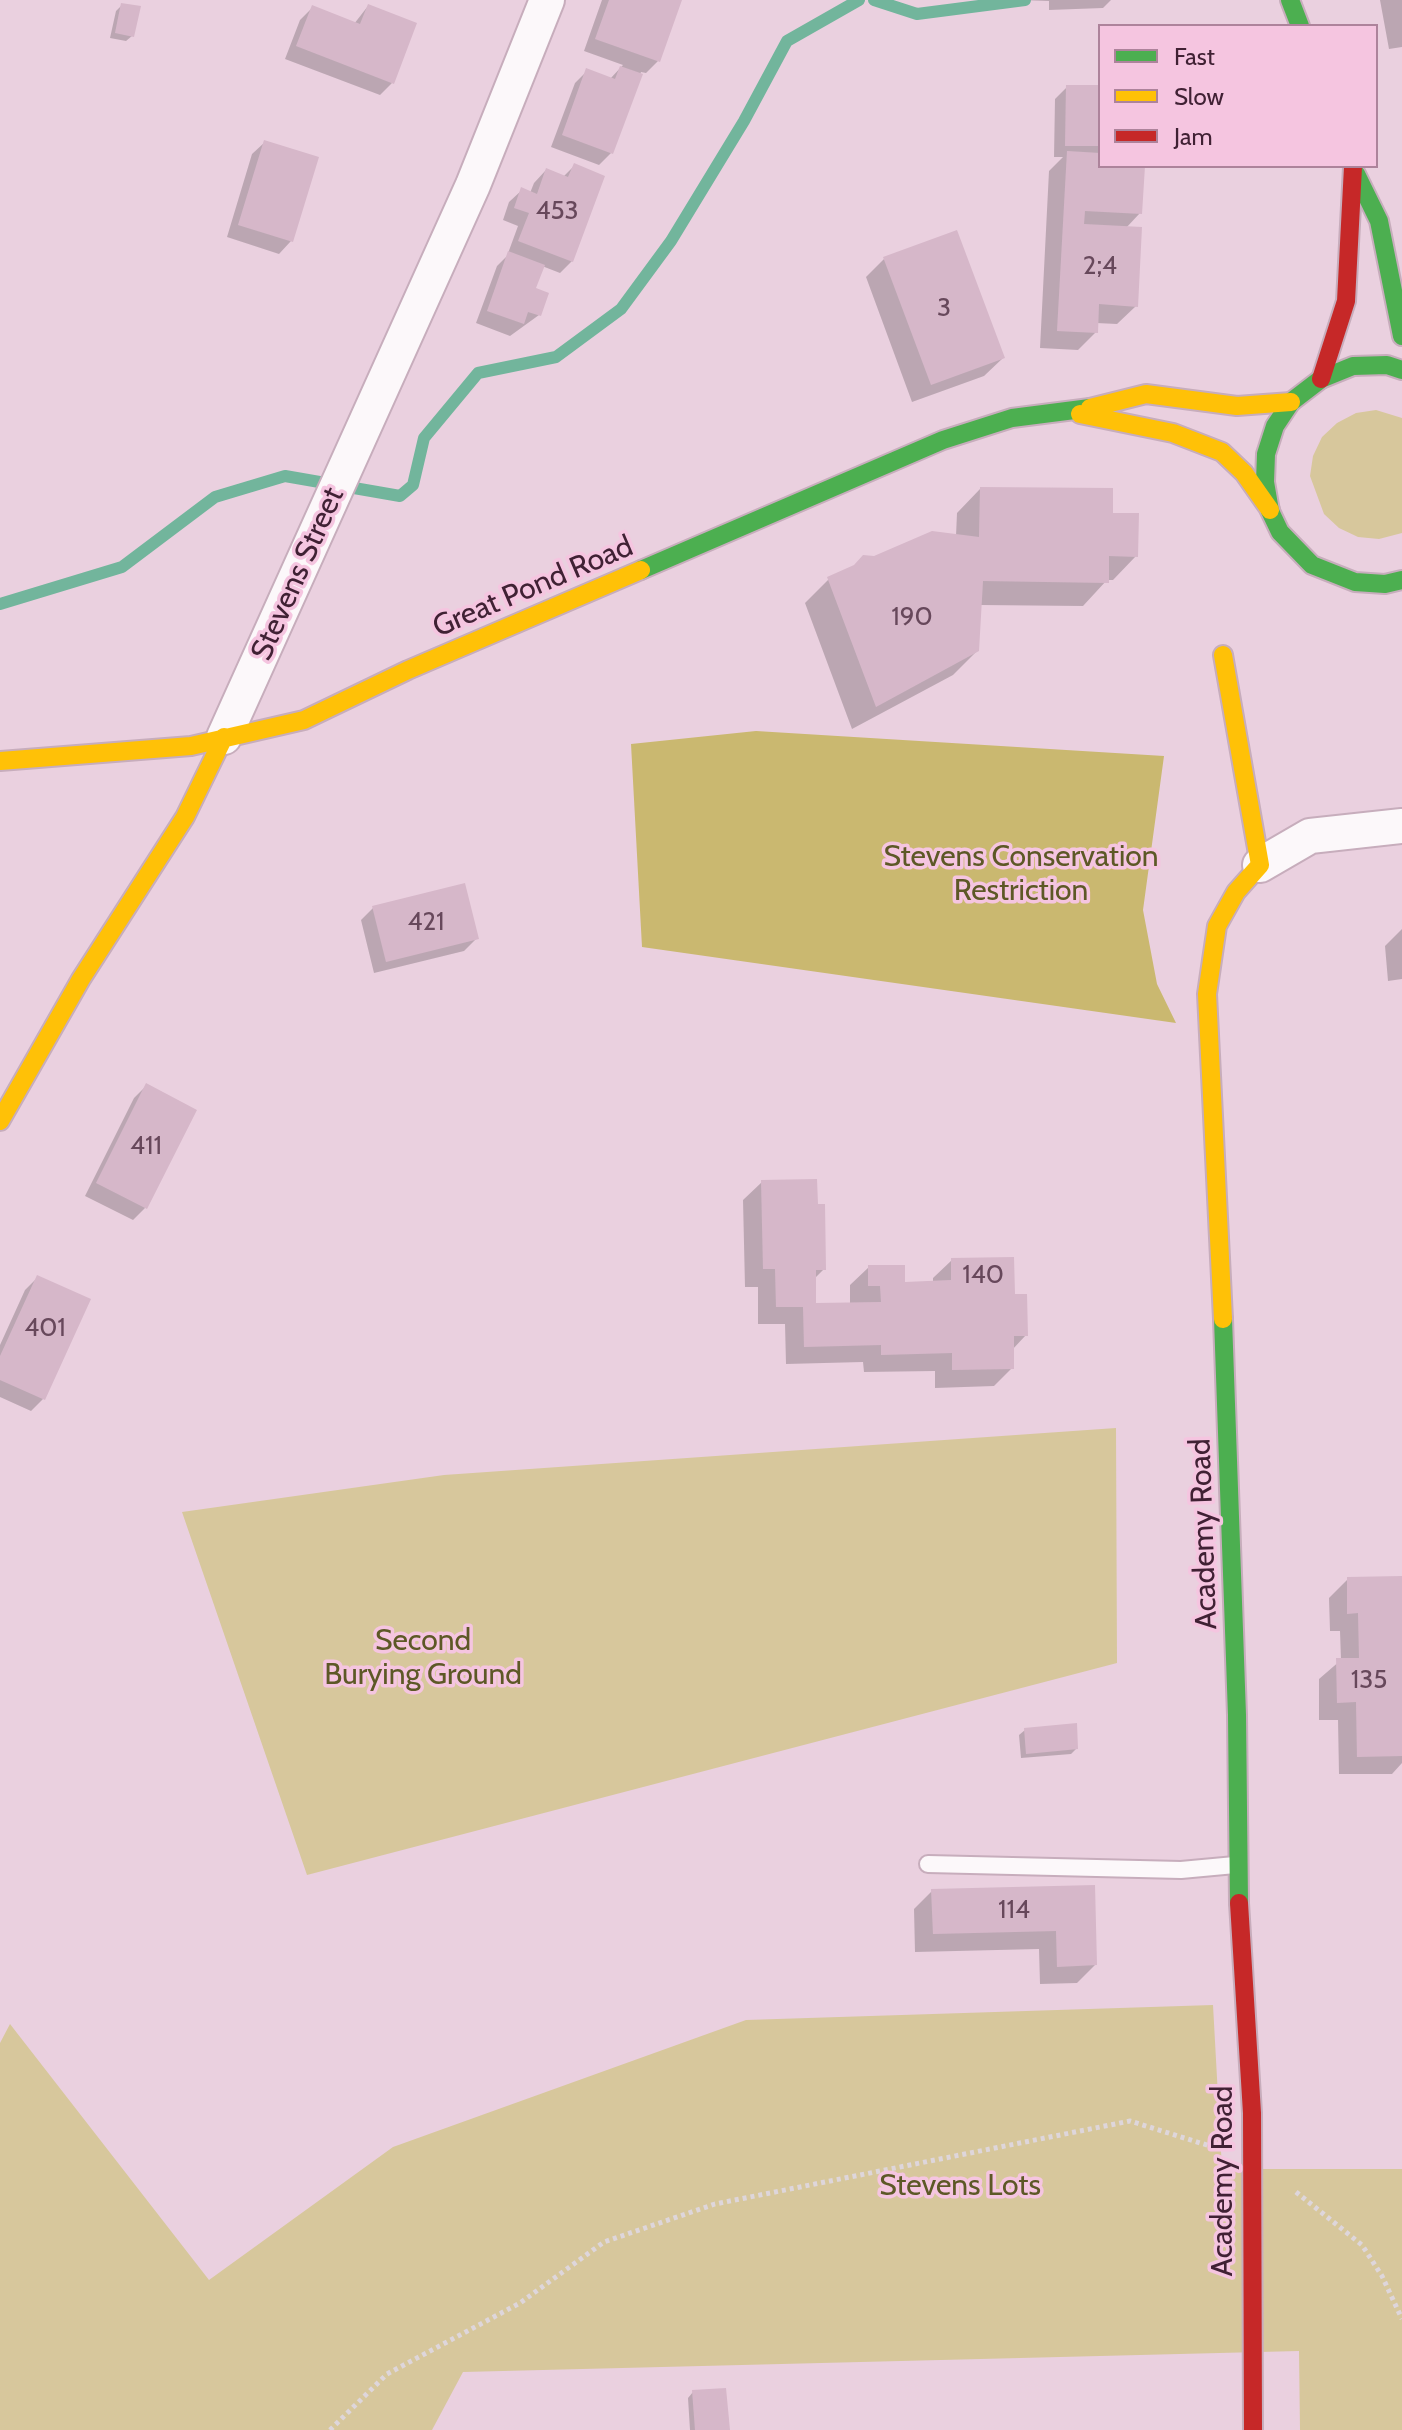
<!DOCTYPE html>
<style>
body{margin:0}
#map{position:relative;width:1402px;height:2430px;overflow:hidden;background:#ead0df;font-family:Cabin,sans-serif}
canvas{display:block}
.legend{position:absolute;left:1098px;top:24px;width:280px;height:144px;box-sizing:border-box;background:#f5c5e0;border:2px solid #ad839b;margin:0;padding:10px 14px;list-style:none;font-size:24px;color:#402134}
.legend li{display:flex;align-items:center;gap:16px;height:40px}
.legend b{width:40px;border:2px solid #ad839b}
</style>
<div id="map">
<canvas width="1402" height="2430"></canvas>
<ul class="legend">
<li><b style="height:10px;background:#4caf50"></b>Fast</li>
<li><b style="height:10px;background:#ffc107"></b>Slow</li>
<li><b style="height:10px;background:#c62828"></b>Jam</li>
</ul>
</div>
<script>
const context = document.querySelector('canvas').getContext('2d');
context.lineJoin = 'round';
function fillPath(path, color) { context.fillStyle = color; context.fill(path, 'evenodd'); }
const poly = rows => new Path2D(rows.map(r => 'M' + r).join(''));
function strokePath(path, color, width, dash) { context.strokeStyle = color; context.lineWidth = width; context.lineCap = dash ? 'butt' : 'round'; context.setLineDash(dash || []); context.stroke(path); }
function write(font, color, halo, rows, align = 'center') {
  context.font = font + ' Cabin,sans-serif'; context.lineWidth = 7; context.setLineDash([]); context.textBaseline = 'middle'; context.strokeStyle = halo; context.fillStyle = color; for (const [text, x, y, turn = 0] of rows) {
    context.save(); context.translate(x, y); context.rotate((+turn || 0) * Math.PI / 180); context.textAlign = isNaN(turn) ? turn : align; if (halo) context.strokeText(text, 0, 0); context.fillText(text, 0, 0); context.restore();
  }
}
fillPath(poly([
 [1376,410,1402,418,1402,533,1379,539,1358,537,1339,528,1324,514,1310,476,1313,456,1322,437,1337,423,1356,413],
 [1116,1428,1117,1663,307,1875,182,1512,444,1475],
 [1213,2005,1222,2169,1402,2169,1402,2430,1300,2430,1299,2351,463,2372,432,2430,0,2430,0,2043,10,2024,209,2280,393,2147,746,2020]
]), '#d7c79c');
fillPath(poly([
 [756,731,1164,756,1143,910,1157,984,1176,1023,642,947,631,744]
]), '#cab870');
fillPath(poly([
 [602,0,680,0,658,61,646,73,641,72,612,152,599,165,551,147,575,83,587,71,610,79,623,65,584,51],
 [1020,0,1111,0,1103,8,1049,10,1049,1],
 [1380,0,1402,0,1402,47,1389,49],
 [122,5,132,36,126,41,110,38,116,11],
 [368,6,392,83,380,95,285,59,300,20,313,7,354,24],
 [1067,87,1100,87,1100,166,1143,166,1140,213,1126,228,1136,306,1117,324,1096,323,1096,332,1078,350,1040,348,1049,171,1063,157,1054,157,1055,99],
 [265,142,291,241,279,254,227,237,252,154],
 [574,166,572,261,560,273,542,266,534,289,539,315,510,336,476,323,497,266,507,256,518,226,503,220,509,202,522,190,530,193,534,183,546,170,563,177],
 [884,259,1003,358,984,376,912,402,866,277],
 [980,489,1111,515,1136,556,1113,580,1107,580,1083,606,980,605,977,651,953,675,852,729,805,603,829,579,874,558,956,536,957,513],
 [373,908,477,938,464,951,374,973,361,920],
 [1402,929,1402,979,1388,981,1385,946],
 [146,1086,145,1208,133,1220,85,1196,134,1098],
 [762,1182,824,1269,814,1279,815,1305,850,1305,850,1285,869,1267,903,1284,933,1283,933,1278,952,1260,1013,1296,1026,1335,1012,1350,1012,1368,994,1386,935,1388,935,1371,864,1372,863,1362,786,1364,785,1324,758,1324,758,1287,745,1287,743,1200],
 [38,1277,43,1399,31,1411,0,1397,0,1345,25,1290],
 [1402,1578,1402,1763,1392,1774,1339,1774,1338,1720,1319,1720,1319,1679,1341,1660,1340,1631,1330,1631,1329,1598,1348,1579],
 [1025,1730,1076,1749,1071,1754,1021,1758,1019,1735],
 [1093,1887,1095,1965,1077,1983,1040,1984,1039,1949,915,1952,914,1909,932,1891],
 [693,2392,728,2430,690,2430,688,2398]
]), '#0003');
strokePath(poly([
 [874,0,917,14,1025,0],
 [0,604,122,567,215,497,285,476,400,496,413,485,424,438,478,373,556,357,621,309,671,241,744,121,787,41,859,0]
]), '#72b59c', 12);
fillPath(poly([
 [609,0,682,0,660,62,595,39],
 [121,3,141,6,134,37,115,33],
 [368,4,417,23,394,84,296,46,312,5,360,24],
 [620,66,643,74,613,154,562,135,586,68,615,79],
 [1066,85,1100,85,1100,146,1065,146],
 [264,140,319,157,293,242,238,225],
 [1067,151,1100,153,1100,166,1145,166,1142,214,1085,211,1084,224,1142,227,1138,307,1099,304,1098,333,1057,331],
 [574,163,605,176,573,262,518,241,529,213,514,208,521,187,537,194,546,168,568,177],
 [957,230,1005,358,931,385,883,257],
 [508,251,545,265,536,288,549,293,541,316,528,312,524,324,487,311],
 [980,487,1113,488,1113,513,1139,513,1138,557,1109,556,1109,583,983,581,979,651,876,707,827,577,854,565,863,555,874,556,932,531,979,537],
 [465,883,479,939,386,962,372,906],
 [146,1083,197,1110,147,1209,96,1183],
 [817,1179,818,1204,825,1204,826,1270,816,1270,816,1303,881,1302,880,1286,868,1286,868,1265,905,1265,905,1282,951,1280,951,1258,1014,1257,1015,1294,1027,1294,1028,1336,1014,1336,1014,1369,952,1370,952,1353,881,1355,881,1345,804,1347,803,1307,776,1307,775,1269,763,1269,761,1180],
 [37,1275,91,1299,45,1400,0,1380,0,1356],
 [1402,1576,1402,1756,1357,1757,1356,1702,1337,1703,1336,1658,1359,1658,1358,1613,1347,1614,1347,1577],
 [1077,1723,1078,1749,1026,1754,1024,1728],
 [1095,1885,1097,1965,1057,1967,1056,1931,933,1934,931,1889],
 [726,2388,730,2430,695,2430,692,2390]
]), '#d6b7c9');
const lane = poly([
 [928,1864,1181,1870,1235,1865]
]);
const street = poly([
 [224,737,473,185,547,0],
 [1260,865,1310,836,1402,826]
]);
const fast = poly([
 [1290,0,1300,26],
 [1356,174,1379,221,1402,336],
 [1402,370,1387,365,1353,366,1321,379,1291,402,1275,426,1266,454,1265,482,1270,511,1280,532,1312,565,1355,582,1385,584,1402,580],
 [641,570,943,440,1012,418,1090,408],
 [1223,1319,1237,1715,1239,1903]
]);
const slow = poly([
 [1090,408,1146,394,1237,406,1291,402],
 [1080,414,1173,433,1222,452,1244,473,1270,510],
 [1223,655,1260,865,1236,892,1217,926,1207,994,1223,1319],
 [0,761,191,746,304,720,408,670,641,570],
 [0,1121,81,979,185,817,224,737]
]);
const jam = poly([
 [1321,379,1346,301,1353,167],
 [1239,1903,1252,2113,1253,2430]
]);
strokePath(lane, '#c7adbc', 20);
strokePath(street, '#c7adbc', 38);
strokePath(fast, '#c7adbc', 22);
strokePath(slow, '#c7adbc', 22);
strokePath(jam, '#c7adbc', 22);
strokePath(poly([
 [1296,2192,1362,2245,1382,2276,1402,2319],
 [330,2430,387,2374,520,2303,604,2242,715,2204,1130,2121,1210,2146]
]), '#ded6db', 5, [4, 4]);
strokePath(lane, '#fcf8fa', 16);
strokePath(street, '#fcf8fa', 34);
strokePath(fast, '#4caf50', 18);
strokePath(slow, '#ffc107', 18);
strokePath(jam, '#c62828', 18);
write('26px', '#67485b', null, [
 ["453",557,211],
 ["2;4",1100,266],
 ["3",944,308],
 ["190",912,617],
 ["421",426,922],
 ["411",146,1146],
 ["140",983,1275],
 ["401",45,1328],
 ["135",1369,1680],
 ["114",1014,1910]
]);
write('30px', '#402134', '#f5c5e0', [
 ["Stevens Street",298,574,-66],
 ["Great Pond Road",533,587,-23],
 ["Academy Road",1204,1534,-92],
 ["Academy Road",1223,2181,-90]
]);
write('30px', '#5d5826', '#f5c5e0', [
 ["Stevens Conservation",1021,857],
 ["Restriction",1021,891],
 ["Second",423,1641],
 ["Burying Ground",423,1675],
 ["Stevens Lots",960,2186]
]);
</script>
